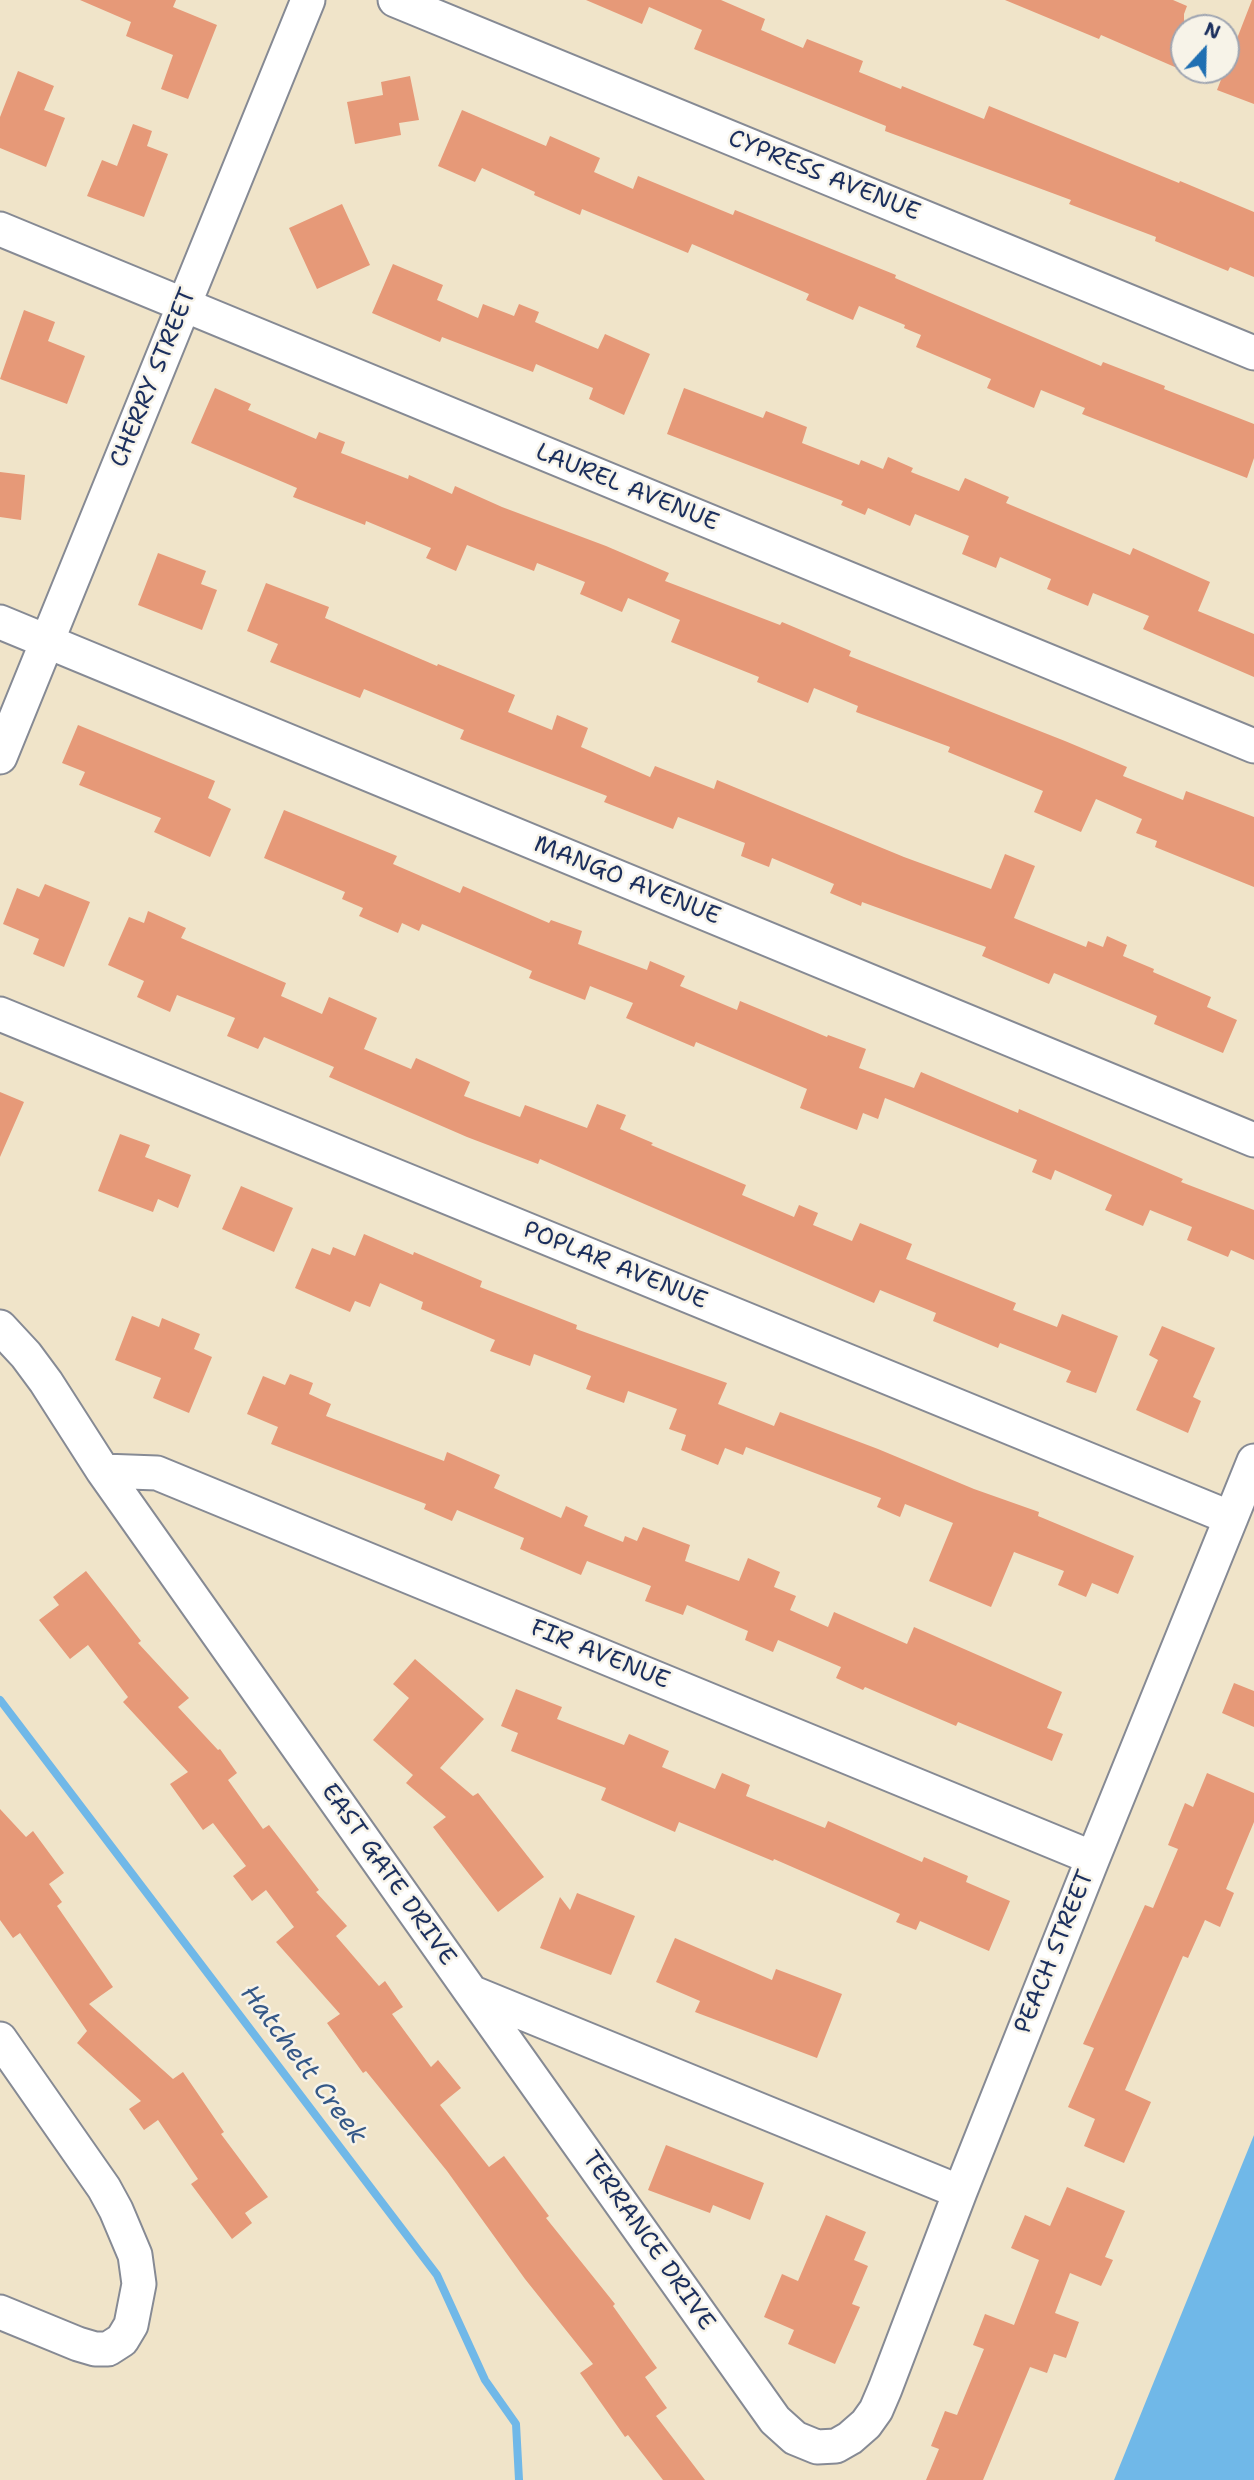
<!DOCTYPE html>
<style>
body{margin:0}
#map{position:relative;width:1254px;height:2480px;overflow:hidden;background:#f0e4c9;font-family:"Shantell Sans",sans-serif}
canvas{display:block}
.north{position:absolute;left:1170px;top:14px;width:70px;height:70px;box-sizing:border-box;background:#f7f3e8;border:2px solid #9fa5b1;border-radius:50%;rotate:22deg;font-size:19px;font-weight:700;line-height:28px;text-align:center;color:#1b2f5e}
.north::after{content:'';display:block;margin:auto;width:24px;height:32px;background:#1f6fb2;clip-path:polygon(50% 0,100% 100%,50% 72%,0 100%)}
</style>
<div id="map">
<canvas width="1254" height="2480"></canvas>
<div class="north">N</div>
</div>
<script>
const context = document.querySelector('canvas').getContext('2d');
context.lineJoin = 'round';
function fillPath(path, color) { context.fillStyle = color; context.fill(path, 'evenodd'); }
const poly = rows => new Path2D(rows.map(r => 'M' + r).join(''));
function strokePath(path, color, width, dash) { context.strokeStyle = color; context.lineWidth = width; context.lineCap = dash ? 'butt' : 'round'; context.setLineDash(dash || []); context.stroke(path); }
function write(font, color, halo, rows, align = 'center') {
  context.font = font + ' "Shantell Sans",sans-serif'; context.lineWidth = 5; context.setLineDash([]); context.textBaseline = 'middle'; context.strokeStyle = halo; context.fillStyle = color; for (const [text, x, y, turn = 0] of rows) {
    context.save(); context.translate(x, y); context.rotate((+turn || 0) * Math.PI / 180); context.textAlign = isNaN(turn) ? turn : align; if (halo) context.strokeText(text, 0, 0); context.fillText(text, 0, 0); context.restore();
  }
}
fillPath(poly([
 [1254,2135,1254,2480,1114,2480]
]), '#70b8e8');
strokePath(poly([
 [0,1700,437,2275,485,2380,516,2424,519,2480]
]), '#70b8e8', 8);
fillPath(poly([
 [80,0,176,0,173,7,217,25,188,99,161,89,173,55,126,36,131,22],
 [586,0,721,0,765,19,761,30,803,48,807,39,863,61,859,72,901,89,902,86,984,119,989,106,1179,183,1180,181,1254,212,1254,277,1230,267,1228,271,1155,241,1156,237,1069,204,1071,200,885,131,886,126,694,49,702,30,649,7,642,24],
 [1005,0,1173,0,1187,6,1184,14,1184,71,1101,35,1099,39],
 [1252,0,1254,0,1254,104,1217,90],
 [18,71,54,86,44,110,65,118,46,167,0,148,0,117],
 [410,76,419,120,399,123,401,135,355,144,347,102,383,95,381,82],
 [462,110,546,146,550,136,600,158,594,172,633,189,638,176,733,215,735,210,896,275,895,278,1101,366,1103,362,1165,386,1164,389,1254,424,1254,458,1247,478,1082,414,1085,408,1041,390,1034,408,987,388,991,379,916,347,921,335,904,328,905,325,859,306,853,320,806,300,809,294,692,244,688,253,582,209,580,215,534,195,535,192,482,168,475,182,438,166],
 [133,124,152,131,147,146,168,154,144,217,87,196,102,160,117,166],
 [342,204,370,265,317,289,289,228],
 [393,264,443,285,437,300,478,318,483,304,514,316,519,304,539,312,535,322,598,349,605,334,650,354,624,415,589,399,593,388,536,364,533,372,442,337,440,342,372,313],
 [24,310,55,322,48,341,85,356,67,404,0,379],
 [215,388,251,404,248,410,316,439,319,432,345,442,341,453,408,479,409,475,452,494,455,486,502,507,606,546,669,573,665,581,780,625,782,622,851,651,849,656,1065,741,1127,767,1123,776,1183,800,1186,791,1254,817,1254,887,1155,847,1157,841,1136,833,1142,819,1096,799,1081,832,1034,812,1043,791,948,752,950,747,856,712,858,706,814,688,808,703,757,682,759,677,671,642,680,620,628,598,622,612,580,594,585,582,537,563,534,571,467,545,456,571,426,558,431,548,366,521,365,525,293,497,297,488,191,443],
 [684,388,763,418,766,411,807,427,802,443,859,465,861,460,883,469,888,457,913,468,911,472,959,491,965,478,1009,497,1006,503,1130,555,1133,548,1210,582,1198,611,1254,634,1254,677,1143,629,1149,616,1093,593,1088,606,1047,589,1051,579,1000,557,996,568,962,554,969,536,915,514,910,526,868,508,865,515,841,505,843,501,667,434],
 [0,472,25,475,21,520,0,517],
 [158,553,206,571,201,584,217,590,202,630,138,605],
 [266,583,329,607,325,618,437,666,438,664,515,695,508,712,552,730,557,715,588,728,581,747,650,777,655,766,714,789,717,780,904,857,991,889,1005,854,1035,866,1014,918,1086,947,1088,941,1103,947,1107,936,1127,945,1123,956,1154,969,1153,972,1211,997,1207,1007,1237,1020,1223,1053,1154,1024,1157,1016,1054,973,1049,984,982,956,986,947,862,902,861,906,830,893,834,884,772,858,769,867,741,856,745,843,678,817,673,829,604,802,607,796,460,739,464,730,364,689,360,698,270,662,278,644,247,631],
 [78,725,215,781,208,798,231,809,210,857,154,832,161,818,79,785,85,772,62,763],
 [284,810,397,856,393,864,460,893,463,886,549,923,551,920,582,931,578,944,647,970,650,961,685,976,680,986,737,1010,740,1001,827,1037,828,1035,866,1049,859,1068,914,1088,921,1072,1018,1113,1019,1109,1183,1179,1181,1182,1254,1210,1254,1260,1231,1250,1228,1257,1187,1240,1192,1227,1150,1210,1143,1226,1105,1210,1112,1195,1055,1170,1051,1180,1032,1172,1037,1160,885,1098,878,1119,863,1113,857,1130,800,1108,807,1089,696,1042,694,1047,626,1018,633,1003,590,986,585,1000,529,978,532,971,422,924,419,931,402,923,398,933,359,916,363,908,342,899,345,892,264,858],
 [45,884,90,902,64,967,33,954,39,939,3,924,17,888,39,897],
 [148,911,186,928,181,938,286,983,281,996,322,1014,329,997,377,1018,364,1049,411,1069,416,1058,470,1082,464,1096,520,1117,525,1105,587,1128,597,1104,626,1115,620,1129,653,1143,651,1145,746,1185,742,1195,794,1217,799,1205,818,1213,813,1225,852,1241,860,1223,912,1244,906,1259,1016,1303,1013,1310,1057,1327,1062,1314,1118,1336,1096,1393,1066,1382,1071,1371,1000,1343,998,1348,933,1321,936,1313,880,1290,874,1303,540,1159,538,1164,467,1137,329,1077,334,1067,264,1037,258,1049,227,1036,235,1018,177,995,170,1012,137,997,144,981,108,965,129,917,144,923],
 [0,1092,24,1102,0,1157],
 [120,1134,150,1145,145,1157,191,1175,178,1208,158,1199,153,1212,98,1191],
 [241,1186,293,1208,274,1252,222,1229],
 [364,1234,413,1255,414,1252,482,1281,480,1287,577,1325,576,1329,727,1383,718,1404,774,1426,780,1412,878,1449,974,1489,1039,1512,1038,1516,1134,1556,1118,1594,1092,1583,1086,1597,1058,1585,1064,1571,1014,1552,991,1607,929,1581,953,1523,905,1504,900,1517,877,1507,881,1498,746,1447,743,1455,725,1448,718,1465,681,1450,686,1435,669,1429,677,1409,628,1391,624,1403,586,1389,591,1376,534,1354,530,1366,490,1351,495,1340,421,1309,423,1302,380,1283,370,1307,355,1301,350,1312,295,1288,312,1248,330,1255,333,1247,355,1256],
 [132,1316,159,1327,162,1318,200,1334,194,1349,212,1357,189,1413,153,1398,161,1378,115,1360],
 [1162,1326,1215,1348,1193,1397,1201,1401,1188,1433,1136,1410,1158,1360,1149,1355],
 [290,1374,313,1383,309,1394,331,1404,326,1416,444,1461,447,1452,500,1475,494,1488,561,1518,566,1506,588,1516,584,1526,623,1542,625,1536,637,1541,643,1527,690,1545,685,1561,739,1581,748,1558,780,1572,774,1587,796,1596,790,1610,828,1627,834,1612,907,1644,914,1627,1062,1692,1047,1728,1063,1734,1052,1761,958,1722,956,1726,865,1687,863,1690,836,1678,841,1667,778,1640,773,1652,745,1640,748,1631,687,1605,683,1615,645,1601,651,1586,587,1561,581,1575,520,1549,524,1538,457,1510,452,1521,424,1509,426,1504,271,1444,278,1427,247,1414,263,1376,285,1385],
 [86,1571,141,1641,138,1643,189,1698,178,1707,218,1750,220,1749,237,1773,228,1780,263,1829,269,1825,319,1890,316,1892,347,1926,336,1936,379,1986,385,1981,403,2007,392,2014,431,2067,438,2060,461,2088,440,2105,489,2167,504,2156,549,2216,546,2218,615,2304,613,2306,657,2368,645,2377,667,2408,656,2416,705,2480,663,2480,628,2435,625,2437,580,2373,593,2364,525,2279,447,2171,366,2071,363,2073,327,2023,340,2014,276,1942,294,1927,266,1890,252,1901,233,1876,246,1866,213,1823,203,1830,170,1784,188,1772,123,1702,128,1697,88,1645,70,1659,39,1620,59,1605,53,1597],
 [415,1659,484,1719,440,1768,473,1796,478,1793,544,1877,498,1912,433,1827,446,1817,406,1783,413,1775,373,1740,409,1698,393,1684],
 [1234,1683,1254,1691,1254,1727,1222,1713],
 [516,1689,562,1707,557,1719,624,1745,629,1734,669,1751,662,1767,715,1789,722,1773,750,1785,746,1796,825,1828,828,1821,922,1862,924,1857,968,1876,966,1882,1010,1901,989,1951,920,1921,916,1930,896,1922,900,1914,774,1859,773,1861,679,1822,675,1832,601,1800,606,1788,511,1751,518,1733,501,1726],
 [1207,1773,1254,1793,1254,1822,1226,1889,1234,1893,1220,1927,1205,1920,1188,1958,1183,1956,1125,2090,1151,2102,1124,2163,1084,2146,1095,2119,1068,2107,1094,2048,1083,2044,1145,1905,1153,1908,1178,1849,1168,1845,1185,1803,1193,1807],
 [0,1809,26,1837,33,1831,64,1873,49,1884,62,1902,57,1906,113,1987,89,2004,173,2079,183,2072,224,2132,221,2134,268,2197,245,2213,252,2223,232,2239,191,2184,198,2179,158,2120,144,2130,129,2109,141,2101,77,2043,87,2031,20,1933,13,1938,0,1920],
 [577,1893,635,1916,611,1975,540,1948,560,1897,570,1910],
 [675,1938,772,1980,776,1969,842,1994,817,2058,695,2012,700,2001,656,1982],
 [666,2145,764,2183,750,2220,713,2205,710,2213,648,2190],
 [1067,2187,1125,2211,1105,2257,1113,2260,1101,2286,1070,2273,1055,2313,1079,2322,1066,2358,1054,2354,1047,2373,1030,2367,983,2480,926,2480,939,2449,931,2446,945,2411,957,2415,984,2349,973,2345,985,2314,1014,2325,1039,2260,1011,2248,1025,2215,1050,2226],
 [826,2215,866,2232,854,2260,868,2266,852,2304,860,2307,835,2364,788,2344,794,2330,764,2317,782,2274,798,2281]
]), '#e69978');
const minor = poly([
 [395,0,1254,353],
 [0,229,1254,746],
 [0,622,1254,1140],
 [0,757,308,0],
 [0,1014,1231,1518],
 [0,1327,26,1355,46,1382,103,1471,471,1992,960,2192],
 [103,1471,157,1473,1093,1858],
 [471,1992,775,2420,795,2438,817,2447,836,2446,850,2438,866,2424,876,2410,885,2389,960,2192,1093,1858,1254,1461],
 [0,2039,104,2188,116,2210,135,2255,139,2284,131,2325,122,2340,108,2349,95,2349,78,2344,0,2312]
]);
strokePath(minor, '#868a94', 37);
strokePath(minor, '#fff', 33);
write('24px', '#1b2f5e', '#f7f3e8', [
 ["CYPRESS AVENUE",824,176,22],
 ["CHERRY STREET",154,378,-68],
 ["LAUREL AVENUE",627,488,22],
 ["MANGO AVENUE",627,881,22],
 ["POPLAR AVENUE",615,1266,22],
 ["FIR AVENUE",600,1655,22],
 ["EAST GATE DRIVE",388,1875,55],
 ["PEACH STREET",1055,1952,-68],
 ["TERRANCE DRIVE",648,2241,55]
]);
write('italic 26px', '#355887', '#f7f3e8', [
 ["Hatchett Creek",303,2065,53]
]);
</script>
